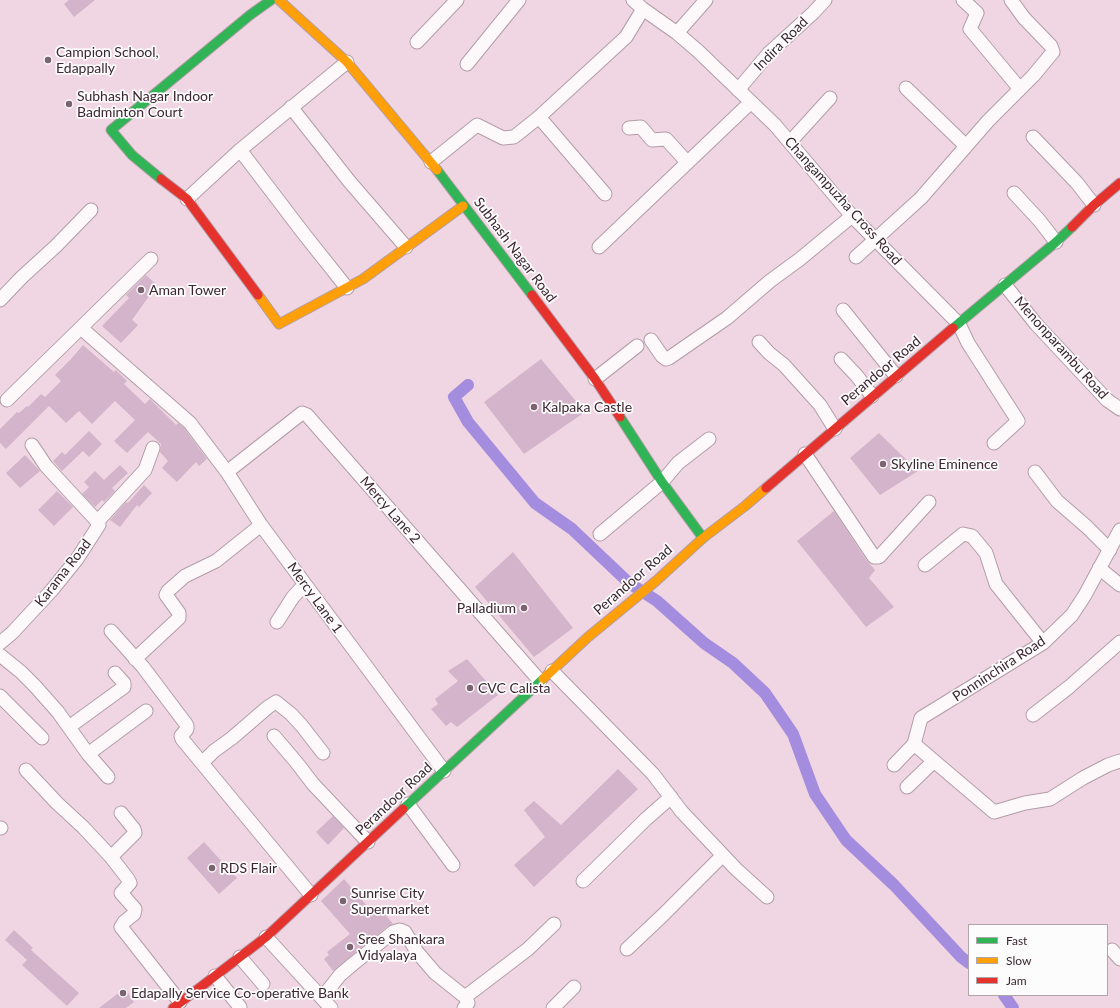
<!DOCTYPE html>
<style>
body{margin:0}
#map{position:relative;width:1120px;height:1008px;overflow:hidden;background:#f0d6e2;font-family:Lato,sans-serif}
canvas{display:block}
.legend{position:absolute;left:968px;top:924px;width:140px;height:72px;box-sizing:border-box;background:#fcfcfc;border:1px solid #afa6ab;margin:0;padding:5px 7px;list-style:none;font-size:12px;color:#3c2631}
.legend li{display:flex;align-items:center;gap:8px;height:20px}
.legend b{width:20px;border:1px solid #afa6ab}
</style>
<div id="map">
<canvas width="1120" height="1008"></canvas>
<ul class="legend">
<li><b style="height:5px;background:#30b455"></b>Fast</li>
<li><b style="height:5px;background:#ff9f0a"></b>Slow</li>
<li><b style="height:5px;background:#e5322d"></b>Jam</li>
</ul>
</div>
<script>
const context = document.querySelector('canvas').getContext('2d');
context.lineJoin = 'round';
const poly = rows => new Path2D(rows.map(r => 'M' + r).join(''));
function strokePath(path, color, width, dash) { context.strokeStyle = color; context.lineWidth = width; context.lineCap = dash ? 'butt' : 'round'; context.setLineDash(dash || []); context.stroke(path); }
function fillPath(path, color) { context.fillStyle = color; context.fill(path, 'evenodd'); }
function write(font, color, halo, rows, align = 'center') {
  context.font = font + ' Lato,sans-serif'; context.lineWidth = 3.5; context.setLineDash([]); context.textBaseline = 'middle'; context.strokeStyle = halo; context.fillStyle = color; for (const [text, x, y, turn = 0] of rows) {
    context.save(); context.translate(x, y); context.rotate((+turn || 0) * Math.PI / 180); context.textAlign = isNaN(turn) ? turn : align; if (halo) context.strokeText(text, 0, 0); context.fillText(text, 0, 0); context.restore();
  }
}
strokePath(poly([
 [468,385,454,397,468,422,535,503,572,529,629,583,657,601,704,643,733,663,765,693,793,734,815,794,846,840,894,885,961,957,969,963],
 [1004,995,1013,1008]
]), '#a48dde', 12);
fillPath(poly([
 [69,0,95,0,74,17,64,4],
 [146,275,157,285,132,320,138,325,121,343,102,326,129,298,126,295],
 [83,345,114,372,116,370,127,381,124,384,145,404,150,399,176,425,178,423,184,428,207,459,199,466,196,462,177,482,162,468,168,461,160,452,161,444,148,432,127,453,114,441,135,420,115,401,92,424,79,411,66,423,49,406,6,449,0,443,0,429,17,412,19,413,27,406,28,407,41,394,45,397,61,381,55,375,71,359],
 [541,359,585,412,524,454,484,402],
 [89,431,102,444,89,457,83,451,62,471,53,461,62,452,65,455],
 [879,433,918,471,880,495,850,458],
 [25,455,40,471,20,488,6,473],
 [120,465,128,473,112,488,115,491,104,502,102,500,95,507,82,494,89,487,84,482,95,471,104,480],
 [144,485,152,493,139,507,137,505,120,527,110,520,126,502,128,503],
 [57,491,73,507,54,526,38,510],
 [834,511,867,561,875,570,869,578,894,607,866,627,797,541],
 [513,552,573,628,534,657,475,587],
 [467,659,498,695,457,727,451,722,446,726,431,709,438,704,435,699,458,681,448,671],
 [618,769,638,789,534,887,514,865,545,837,524,810,534,801,561,825],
 [333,816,344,828,328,845,316,832],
 [204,842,237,878,219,894,187,858],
 [344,879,375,915,382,910,393,924,388,926,333,971,324,959,329,955,327,952,350,934,321,901],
 [14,930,33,948,31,950,79,993,67,1006,22,965,27,960,5,940],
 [125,988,134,1002,126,1008,99,1008]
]), '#d3b4cb');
const street = poly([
 [633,0,643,9,677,33,698,51,775,125,852,216,959,324,968,343,1018,421,994,443],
 [963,0,977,13,970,29,1020,89],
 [677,33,706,0],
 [417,42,457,0],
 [467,64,519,0],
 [906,88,966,146],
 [738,90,769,53,813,13,825,0],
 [291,107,349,181,406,247],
 [539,117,605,194],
 [629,128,641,127,652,140,666,139,687,162],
 [1033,137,1077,183,1094,205],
 [790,142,830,98],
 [240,150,304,234,347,288],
 [431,162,477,125,503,138,514,137,539,117,626,37,643,9],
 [1014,193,1039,220,1056,242],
 [187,199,240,150,347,62],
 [599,247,751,102],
 [856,257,921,198,988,121,1033,76,1053,52,1051,46,1024,18,1011,0],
 [1005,285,1036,324,1107,400,1120,409],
 [0,300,22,277,56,246,91,210],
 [843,310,896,376],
 [81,328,190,423,227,472,261,525,444,771],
 [651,340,662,356,666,359,669,358,727,318,770,281,800,259,852,216],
 [759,342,769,353,784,365,820,405,835,429],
 [841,359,857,376,872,396],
 [595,379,637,346],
 [7,400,151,259],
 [805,454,874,557,879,557,929,502],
 [227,472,302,413,307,415,540,681],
 [1035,472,1057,501,1087,527,1110,550],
 [97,522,145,470,153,448],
 [1120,530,1085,595,1072,615,1043,643,921,718,914,744,994,812,1025,803,1050,799,1083,778,1108,765,1120,761],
 [600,534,662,482,678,463,709,439],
 [925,565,963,534,972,536,986,553,996,584,1043,643],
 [1099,568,1120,585],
 [277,622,293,597,305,584],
 [111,631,143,667,186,724,187,726,187,729,181,736,182,739,311,895],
 [0,643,12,633,52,590,77,559,99,525,96,520,46,466,32,445],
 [0,655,21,672,35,686,58,712,88,754,108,777],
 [135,659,179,618,179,613,166,595,168,591,185,576,216,561,261,525],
 [552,671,653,774,682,812,736,869,767,897],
 [0,696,42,738],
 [1033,715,1069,687,1120,642],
 [69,727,124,687,124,683,115,673],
 [274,736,297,763,313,784,368,842],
 [88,754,146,711],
 [202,763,214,751,232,738,268,707,276,702,291,714,302,726,323,753],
 [894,765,914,744],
 [26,770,57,803,83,827,111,857,128,879,130,883,121,893,135,909,134,914,124,922,121,927,180,1002],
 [907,787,934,761],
 [408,804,453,865],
 [0,828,1,828],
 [111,857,135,833,134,829,121,813],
 [583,881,646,819,671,797],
 [266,937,331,1008],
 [627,949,662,916,723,855],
 [1112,950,1120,959],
 [240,957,263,984],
 [215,976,240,1007],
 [465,997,528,949,554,924],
 [322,998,340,975,353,964,393,932,400,930,405,932,417,952,435,973,465,997,468,1003,464,1008],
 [553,1008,574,987]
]);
const fast = poly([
 [437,170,532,295],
 [161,179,132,155,111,130,250,15,271,0],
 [953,328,1056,242,1072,227],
 [620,417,662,482,703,538],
 [403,809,543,679]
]);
const slow = poly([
 [279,0,347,62,437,170],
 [258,295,279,324,363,279,463,206],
 [543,679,588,637,656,581,703,538,745,506,766,488]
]);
const jam = poly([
 [161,179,187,199,258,295],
 [1072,227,1094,205,1120,183],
 [532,295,595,379,620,417],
 [766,488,953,328],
 [173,1008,266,937,403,809]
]);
strokePath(street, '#b29da7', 15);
strokePath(fast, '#b29da7', 11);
strokePath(slow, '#b29da7', 11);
strokePath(jam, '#b29da7', 11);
strokePath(street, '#fdf9fb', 13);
strokePath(fast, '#30b455', 9);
strokePath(slow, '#ff9f0a', 9);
strokePath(jam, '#e5322d', 9);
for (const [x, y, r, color] of [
 [48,60,4,"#7b646f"],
 [69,104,4,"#7b646f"],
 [141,290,4,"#7b646f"],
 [534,407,4,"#7b646f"],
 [883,464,4,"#7b646f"],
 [524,608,4,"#7b646f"],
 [470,688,4,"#7b646f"],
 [212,868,4,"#7b646f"],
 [343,901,4,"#7b646f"],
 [350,947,4,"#7b646f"],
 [123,993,4,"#7b646f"]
]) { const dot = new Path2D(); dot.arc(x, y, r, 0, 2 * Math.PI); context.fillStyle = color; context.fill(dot); strokePath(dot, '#fcfcfc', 1.5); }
write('14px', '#3c2631', '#fcfcfc', [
 ["Indira Road",781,44,-45],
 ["Changampuzha Cross Road",843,201,48],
 ["Subhash Nagar Road",515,250,53],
 ["Menonparambu Road",1061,348,48],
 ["Perandoor Road",881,371,-40],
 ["Mercy Lane 2",390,510,49],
 ["Karama Road",63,573,-52],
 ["Perandoor Road",633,580,-41],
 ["Mercy Lane 1",315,598,54],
 ["Ponninchira Road",999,669,-33],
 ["Perandoor Road",394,799,-43]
]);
write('14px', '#3c2631', '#fcfcfc', [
 ["Campion School,",56,52],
 ["Edappally",56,68],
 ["Subhash Nagar Indoor",77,96],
 ["Badminton Court",77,112],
 ["Aman Tower",149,290],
 ["Kalpaka Castle",542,407],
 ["Skyline Eminence",891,464],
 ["Palladium",516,608,"right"],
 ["CVC Calista",478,688],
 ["RDS Flair",220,868],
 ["Sunrise City",351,893],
 ["Supermarket",351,909],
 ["Sree Shankara",358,939],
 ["Vidyalaya",358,955],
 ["Edapally Service Co-operative Bank",131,993]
], 'left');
</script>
